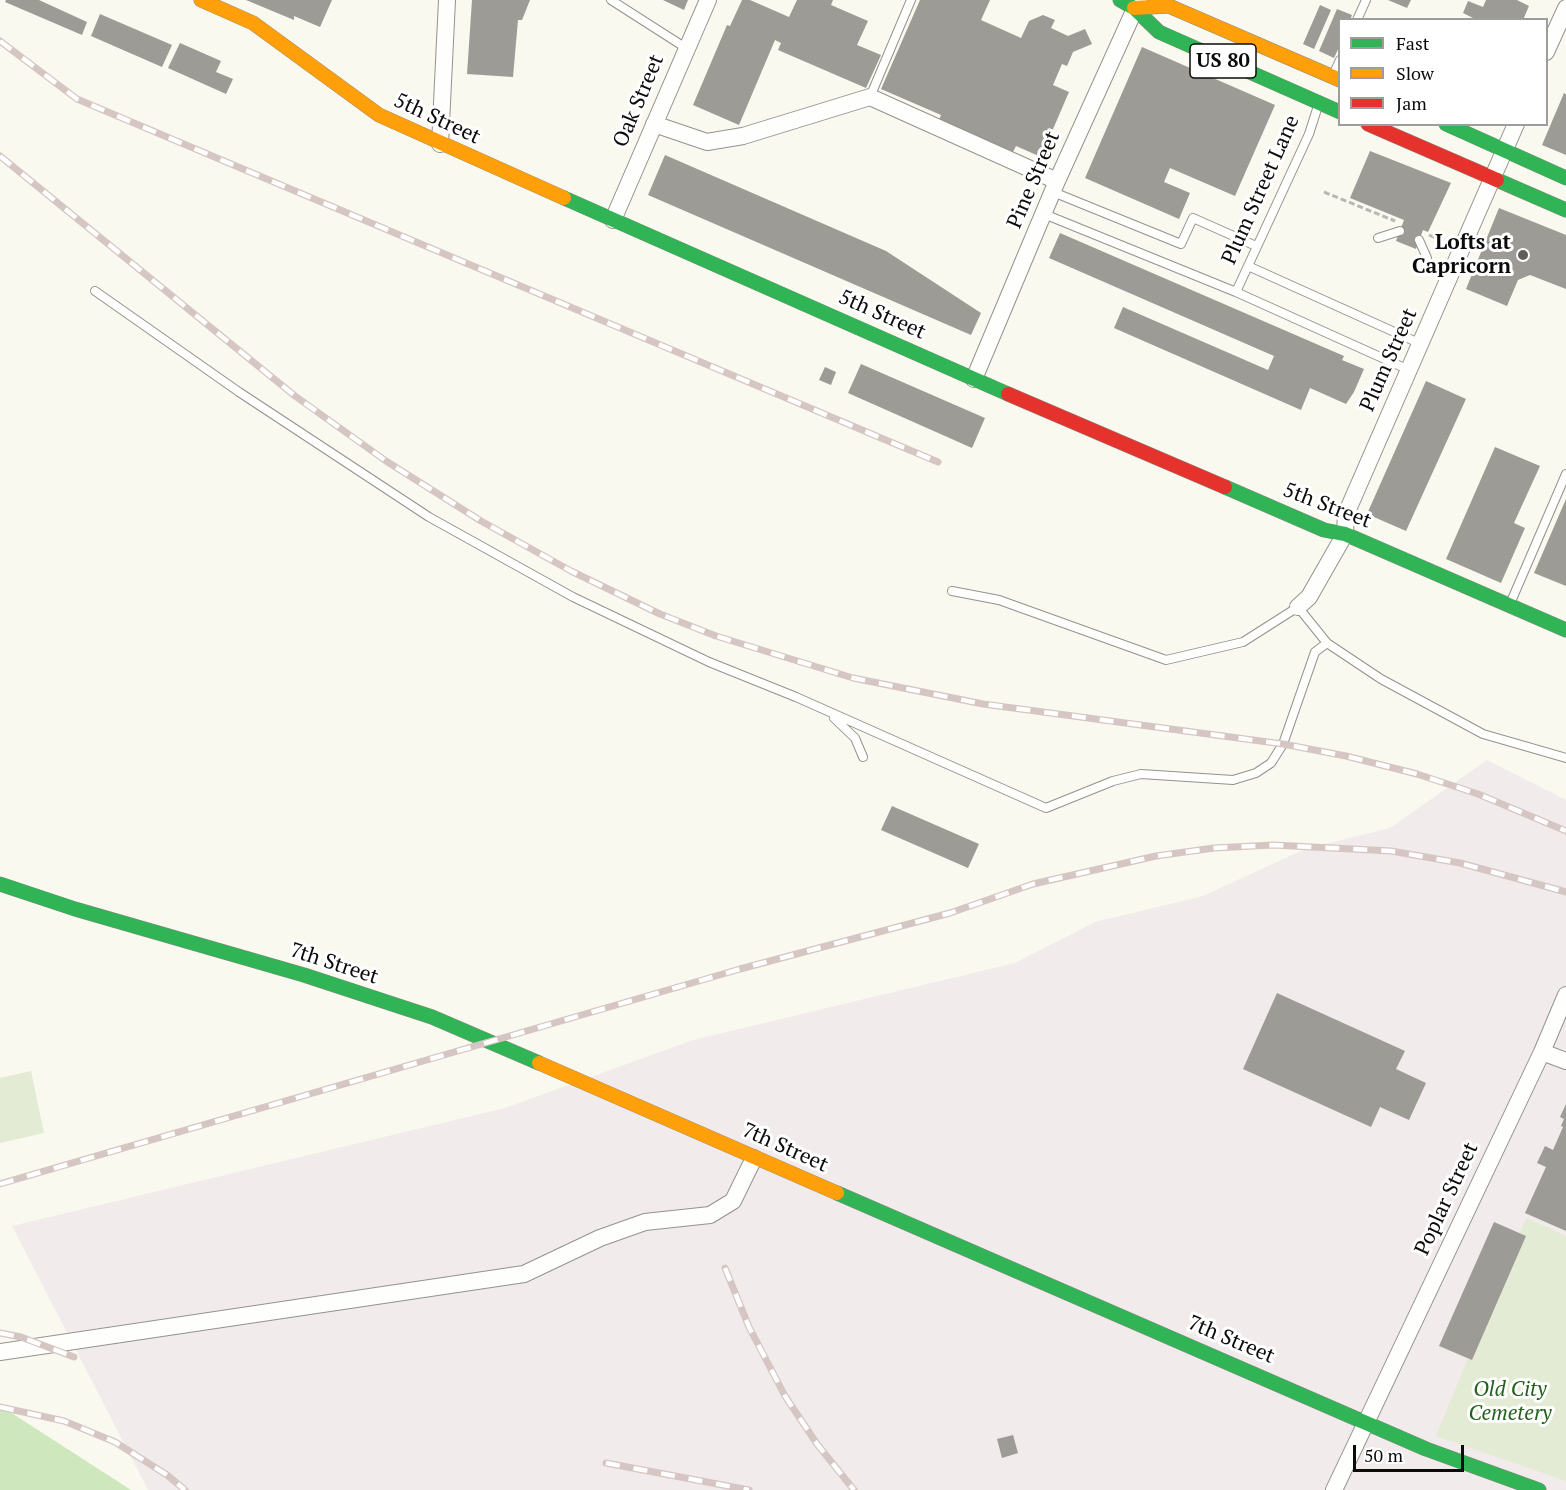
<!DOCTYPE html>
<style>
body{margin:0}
#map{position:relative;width:1566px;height:1490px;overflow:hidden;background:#faf9ef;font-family:"PT Serif",serif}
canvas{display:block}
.legend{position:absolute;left:1338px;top:18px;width:210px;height:108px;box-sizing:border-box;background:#fff;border:2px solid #9d9d9d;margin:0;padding:8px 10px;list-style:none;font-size:18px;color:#0b0b0b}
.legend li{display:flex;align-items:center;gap:12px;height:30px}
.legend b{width:30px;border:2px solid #9d9d9d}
.scale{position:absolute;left:1353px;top:1445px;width:111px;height:27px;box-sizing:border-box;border:3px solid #0b0b0b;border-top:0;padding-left:8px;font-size:18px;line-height:21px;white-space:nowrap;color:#0b0b0b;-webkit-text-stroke:4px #fff;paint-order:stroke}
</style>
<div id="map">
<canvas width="1566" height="1490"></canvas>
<ul class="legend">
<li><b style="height:8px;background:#30b455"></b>Fast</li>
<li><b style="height:8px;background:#ff9f0a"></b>Slow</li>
<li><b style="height:8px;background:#e5322d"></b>Jam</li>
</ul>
<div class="scale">50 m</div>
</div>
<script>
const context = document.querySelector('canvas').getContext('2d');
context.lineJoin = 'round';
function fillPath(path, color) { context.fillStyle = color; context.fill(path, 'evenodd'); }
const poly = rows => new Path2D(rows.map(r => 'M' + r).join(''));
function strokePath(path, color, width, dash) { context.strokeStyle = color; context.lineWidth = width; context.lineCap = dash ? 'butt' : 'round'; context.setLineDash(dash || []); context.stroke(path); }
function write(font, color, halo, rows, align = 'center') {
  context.font = font + ' "PT Serif",serif'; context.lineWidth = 6; context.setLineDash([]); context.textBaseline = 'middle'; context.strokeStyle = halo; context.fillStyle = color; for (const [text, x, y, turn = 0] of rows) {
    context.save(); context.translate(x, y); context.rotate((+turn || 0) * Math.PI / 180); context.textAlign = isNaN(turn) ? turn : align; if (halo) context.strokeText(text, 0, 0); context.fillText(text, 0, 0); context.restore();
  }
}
fillPath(poly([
 [1487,760,1566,800,1566,1490,148,1490,12,1226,505,1108,693,1040,1015,963,1095,922,1203,896,1305,849,1390,828]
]), '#f1ebec');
fillPath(poly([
 [0,1410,7,1410,131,1490,0,1490]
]), '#cfe7bd');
fillPath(poly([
 [31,1071,44,1133,0,1143,0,1078],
 [1526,1218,1566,1236,1566,1481,1436,1436]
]), '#e3ebd4');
fillPath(poly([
 [6,0,39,0,87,22,82,35,5,2],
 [246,0,332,0,320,27,294,16,294,20],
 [472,0,530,0,522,20,518,20,513,77,467,74],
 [663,0,688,0,684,10],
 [742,0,750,0,789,17,797,0,833,0,831,5,868,21,857,45,881,55,866,88,778,50,781,43,775,40,739,125,693,105,727,25,730,26],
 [920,0,990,0,981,20,1021,38,1029,21,1043,15,1055,20,1051,28,1068,36,1085,29,1092,44,1073,52,1067,66,1062,64,1053,85,1069,92,1041,157,1016,146,1013,152,939,120,941,115,881,89],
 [1388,0,1411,0,1407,8],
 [1486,0,1517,0,1529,6,1523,20,1477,20,1463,13,1468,1,1483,7],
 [1320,5,1331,10,1314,49,1303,44],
 [1337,9,1352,15,1350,20,1340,20,1340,45,1334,58,1319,51],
 [100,14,172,45,162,67,91,36],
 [180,43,221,61,216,72,233,79,226,94,168,68],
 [1142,47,1275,105,1235,196,1170,168,1164,182,1190,193,1179,219,1085,178],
 [1564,93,1566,94,1566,155,1542,145],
 [1370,151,1451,183,1428,232,1423,230,1416,249,1396,241,1404,220,1350,198],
 [665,155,886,251,981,313,971,335,648,195],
 [1499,208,1566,235,1566,289,1530,275,1518,280,1507,306,1466,289],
 [1060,233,1344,356,1342,360,1364,369,1354,392,1346,404,1310,388,1301,410,1114,328,1123,307,1268,370,1274,356,1049,258],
 [861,364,985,418,972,448,848,393],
 [825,367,836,372,831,385,819,380],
 [1426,381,1466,399,1406,531,1367,514],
 [1495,447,1540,466,1514,523,1525,528,1501,583,1446,559],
 [1566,499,1566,586,1534,573],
 [892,806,979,844,968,868,881,830],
 [1277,993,1405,1051,1396,1069,1426,1083,1409,1120,1380,1107,1371,1127,1243,1069],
 [1566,1104,1566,1231,1525,1213,1546,1167,1537,1163,1545,1146,1553,1150,1563,1127,1561,1126,1564,1119,1560,1117],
 [1494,1222,1526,1236,1472,1360,1439,1346],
 [1013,1435,1018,1453,1002,1458,997,1439]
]), '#9c9b95');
const lane = poly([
 [611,0,686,48],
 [1357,20,1366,0],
 [1334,73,1340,60],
 [870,97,911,0],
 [1053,192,1181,244,1193,218,1256,246],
 [1044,214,1236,292,1409,370],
 [1378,238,1400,231],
 [1419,240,1427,258],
 [1248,266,1421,344],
 [95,291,239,392,429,517,573,597,709,662,796,697,1046,808,1113,781,1141,774,1233,780,1256,773,1271,763,1283,744,1315,652,1327,643],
 [1236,292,1309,134,1318,106],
 [952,591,999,600,1166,660,1243,642,1298,607,1327,643,1381,679,1483,734,1566,758],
 [1510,604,1566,474],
 [834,718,855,738,863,757]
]);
const street = poly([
 [1546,52,1566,8],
 [654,124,707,142,743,136,870,97,1057,181],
 [440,144,447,0],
 [613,220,708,0],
 [974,379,1057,181,1139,0],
 [1298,607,1309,597,1345,534,1346,514,1516,124],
 [1542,1052,1566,1061],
 [0,1352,524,1274,600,1238,645,1222,710,1215,733,1201,754,1158],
 [1334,1490,1542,1052,1566,995]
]);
const fast = poly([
 [1120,0,1134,8,1159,32,1340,112],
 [1446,124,1566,178],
 [1497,180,1566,210],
 [564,198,1008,394],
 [1225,487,1324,530,1345,534,1566,630],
 [0,884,75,909,304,975,432,1017,539,1063],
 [837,1193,1426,1449,1539,1490]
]);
const slow = poly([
 [201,0,253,23,379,115,564,198],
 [1134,8,1169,6,1340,80],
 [539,1063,837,1193]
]);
const jam = poly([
 [1368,124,1497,180],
 [1008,394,1225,487]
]);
strokePath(lane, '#93928e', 10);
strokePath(street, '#93928e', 18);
strokePath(fast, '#898984', 15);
strokePath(slow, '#898984', 15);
strokePath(jam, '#898984', 15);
strokePath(poly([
 [1324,192,1395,221],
 [1429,235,1447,243]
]), '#b7b7b5', 3, [6, 3]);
strokePath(lane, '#fefefd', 8);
strokePath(street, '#fefefd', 16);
strokePath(fast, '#30b455', 14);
strokePath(slow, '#ff9f0a', 14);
strokePath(jam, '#e5322d', 14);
const rail = poly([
 [0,41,77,99,938,462],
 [0,156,295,396,386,461,481,521,571,571,660,614,716,636,853,678,983,704,1283,744,1346,756,1417,774,1478,794,1566,831],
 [0,1184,740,969,950,913,1033,884,1156,856,1214,848,1273,845,1391,851,1460,863,1566,892],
 [725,1268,749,1327,785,1396,817,1444,854,1490],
 [0,1333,21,1337,74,1357],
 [0,1407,64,1421,115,1442,167,1475,185,1490],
 [606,1463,749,1490]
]);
strokePath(rail, '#d6c6c3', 7);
strokePath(rail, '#fff', 4.5, [14]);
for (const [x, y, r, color] of [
 [1523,255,6,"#5f5e5b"]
]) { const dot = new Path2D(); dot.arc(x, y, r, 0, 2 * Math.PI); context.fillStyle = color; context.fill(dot); strokePath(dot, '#fff', 2); }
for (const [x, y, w] of [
 [1223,61,66]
]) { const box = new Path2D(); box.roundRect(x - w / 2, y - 17, w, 34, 4.5); context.fillStyle = '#fff'; context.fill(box); strokePath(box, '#0b0b0b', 1.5); }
write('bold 20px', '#0b0b0b', null, [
 ["US 80",1223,61]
]);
write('21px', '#0b0b0b', '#fff', [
 ["Oak Street",639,101,-67],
 ["5th Street",437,119,25],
 ["Pine Street",1034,180,-67],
 ["Plum Street Lane",1261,190,-66],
 ["5th Street",882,315,24],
 ["Plum Street",1389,360,-66],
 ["5th Street",1327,506,21],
 ["7th Street",334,964,18],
 ["7th Street",785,1148,24],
 ["Poplar Street",1447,1199,-65],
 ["7th Street",1231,1340,23]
]);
write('bold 21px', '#0b0b0b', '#fff', [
 ["Lofts at",1511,243],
 ["Capricorn",1511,267]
], 'right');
write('italic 21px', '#23611d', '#fff', [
 ["Old City",1510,1390],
 ["Cemetery",1510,1414]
]);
</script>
